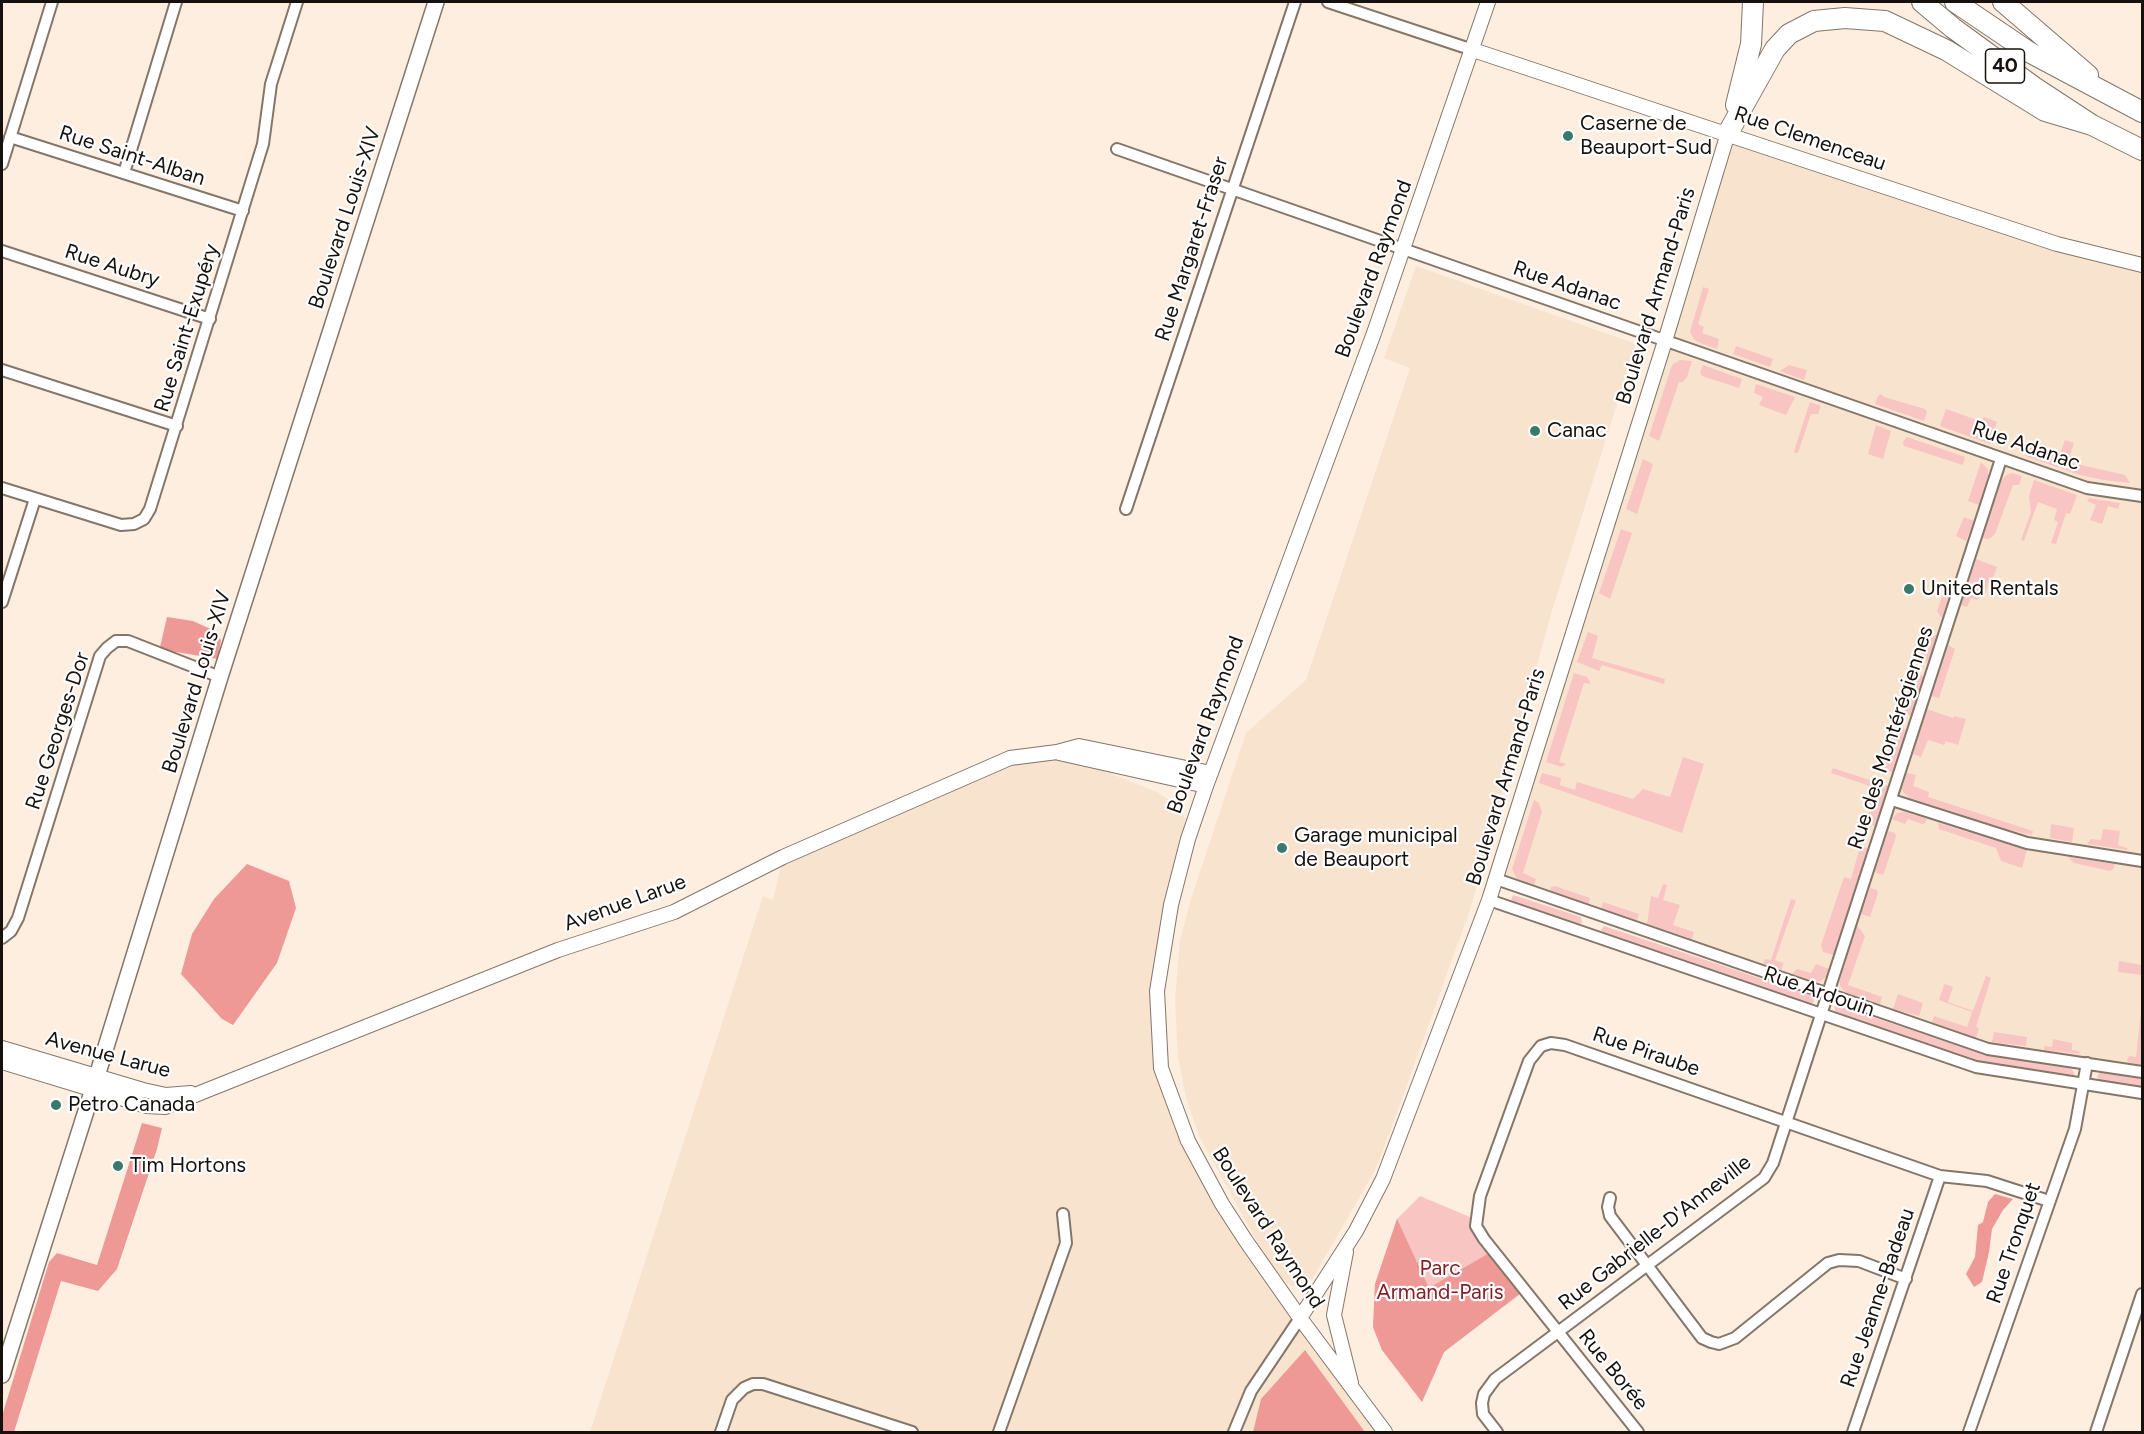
<!DOCTYPE html>
<meta charset="utf-8">
<style>
body{margin:0}
#map{position:relative;width:2144px;height:1434px;overflow:hidden;background:#fdeee0;font-family:Figtree,sans-serif}
canvas{display:block}
.frame{position:absolute;inset:0;border:3px solid #16110c;pointer-events:none}
</style>
<div id="map">
<canvas width="2144" height="1434"></canvas>
<div class="frame"></div>
</div>
<script>
const context = document.querySelector('canvas').getContext('2d');
context.lineJoin = 'round';
function fillPath(path, color) { context.fillStyle = color; context.fill(path, 'evenodd'); }
const poly = rows => new Path2D(rows.map(r => 'M' + r).join(''));
function strokePath(path, color, width, dash) { context.strokeStyle = color; context.lineWidth = width; context.lineCap = dash ? 'butt' : 'round'; context.setLineDash(dash || []); context.stroke(path); }
function write(font, color, halo, rows, align = 'center') {
  context.font = font + ' Figtree,sans-serif'; context.lineWidth = 4.5; context.setLineDash([]); context.textBaseline = 'middle'; context.strokeStyle = halo; context.fillStyle = color; for (const [text, x, y, turn = 0] of rows) {
    context.save(); context.translate(x, y); context.rotate((+turn || 0) * Math.PI / 180); context.textAlign = isNaN(turn) ? turn : align; if (halo) context.strokeText(text, 0, 0); context.fillText(text, 0, 0); context.restore();
  }
}
fillPath(poly([
 [1728,133,2142,265,2142,1072,1988,1049,1496,879],
 [1416,266,1636,344,1551,614,1471,907,1386,1143,1375,1170,1313,1278,1303,1285,1296,1287,1286,1283,1269,1263,1199,1136,1186,1097,1178,1057,1175,1000,1180,940,1191,899,1246,733,1306,680,1410,368,1384,358],
 [1057,752,1157,792,1178,806,1185,818,1188,839,1157,991,1161,1068,1222,1204,1385,1432,590,1432,763,896,773,900,783,857,1010,758]
]), '#f8e3cf');
fillPath(poly([
 [1703,287,1709,289,1698,324,1704,327,1702,333,1719,339,1717,349,1698,342,1694,339,1690,332],
 [1736,346,1773,359,1770,367,1733,354],
 [1680,360,1692,361,1687,377,1683,382,1679,382,1659,441,1649,436,1671,368,1673,364],
 [1703,365,1742,379,1739,388,1702,376,1700,373],
 [1789,365,1807,370,1804,380,1780,371],
 [1756,384,1795,397,1786,415,1759,405,1763,397,1754,393],
 [1881,394,1884,397,1925,409,1927,412,1924,421,1875,404,1878,396],
 [1810,402,1821,406,1818,414,1811,414,1798,453,1795,453,1794,451],
 [1946,409,1980,421,1984,417,1997,422,1990,444,1940,426],
 [1876,425,1891,431,1883,459,1868,454],
 [1907,437,1965,457,1963,465,1904,446,1903,442],
 [2065,440,2074,443,2068,462,2125,475,2130,483,2104,480,2080,475,2025,456,2029,447,2059,457],
 [1643,459,1653,464,1637,514,1626,509],
 [1981,462,1988,469,1988,476,1979,505,1968,501],
 [2012,473,2022,476,2019,485,2013,485,1995,534,1989,539,1982,538,2001,481,2005,476],
 [2034,480,2077,495,2070,514,2066,513,2056,544,2051,543,2058,522,2054,520,2057,509,2038,502,2024,541,2021,540,2031,512,2029,496],
 [2089,498,2120,503,2118,509,2108,506,2102,524,2090,520,2096,505,2087,501],
 [1964,517,1974,521,1966,541,1956,536],
 [1621,529,1632,533,1610,599,1599,593],
 [1976,559,1997,567,1993,578,1990,577,1985,594,1982,594,1977,600,1971,598,1967,607,1961,605],
 [1952,579,1955,579,1943,618,1940,616,1937,611,1947,582],
 [1588,632,1598,636,1592,658,1665,679,1664,684,1602,665,1599,671,1577,662],
 [1938,634,1928,662,1918,659,1929,638],
 [1948,645,1955,649,1939,698,1932,696],
 [1574,673,1587,677,1591,684,1584,683,1559,762,1566,764,1562,767,1546,762],
 [1914,673,1924,676,1911,716,1901,712],
 [1927,709,1953,718,1954,716,1966,719,1958,745,1946,741,1944,745,1928,740,1921,757,1913,754],
 [1896,726,1906,730,1893,772,1883,769],
 [1683,757,1704,764,1682,833,1539,783,1542,773,1561,778,1560,785,1575,790,1577,782,1633,799,1643,789,1670,797],
 [1833,768,1888,786,1875,826,1866,822,1876,788,1831,773],
 [1907,773,1916,775,1913,786,1929,792,1928,797,2033,831,2032,835,2006,829,1910,798,1903,792,1902,788],
 [1534,800,1539,803,1542,812,1523,873,1536,879,1534,886,1517,879,1512,869],
 [1904,812,1927,819,1925,823,1922,824,1908,819,1905,824,1892,819,1897,813],
 [1938,823,2027,850,2022,868,2001,861,1996,848,1939,829],
 [2051,824,2074,828,2072,842,2050,838],
 [2103,829,2120,831,2118,845,2127,848,2127,850,2087,844,2091,839,2101,840],
 [1888,831,1895,833,1896,836,1884,873,1882,875,1875,872],
 [1860,847,1868,848,1834,955,1823,952,1821,945,1844,877,1851,879],
 [2068,857,2115,864,2114,868,2110,871,2074,863],
 [1663,884,1667,885,1663,900,1680,905,1673,925,1694,932,1692,939,1647,924,1651,896,1658,898],
 [1555,886,1590,898,1589,904,1550,892,1551,887],
 [1870,888,1877,890,1878,893,1870,917,1861,914],
 [1513,895,1581,917,1582,923,1578,925,1513,903,1511,900],
 [1791,899,1796,900,1775,960,1783,963,1781,970,1763,963,1765,959,1771,960],
 [1603,902,1639,914,1637,920,1601,909],
 [1857,925,1865,936,1848,985,1882,997,1880,1004,1845,992,1840,986,1840,980],
 [1604,926,1813,996,1814,1002,1811,1004,1603,933,1601,930],
 [2119,961,2142,965,2142,975,2118,972],
 [1816,964,1829,969,1827,976,1821,981,1814,982,1792,974,1797,969,1811,973],
 [1986,976,1991,978,1976,1027,1979,1028,1976,1038,1932,1022,1934,1016,1967,1027,1972,1012,1939,1000,1944,985,1945,984,1953,987,1948,1002,1973,1011],
 [1898,994,1923,1003,1919,1016,1893,1009],
 [2142,1003,2142,1065,2128,1062,2127,1060,2129,1056,2136,1057],
 [1837,1005,1985,1055,2071,1068,2075,1074,2071,1077,1979,1062,1836,1013,1834,1007],
 [1994,1032,2027,1037,2026,1046,1992,1042],
 [2053,1039,2072,1043,2072,1050,2079,1051,2080,1054,2044,1050,2044,1046,2052,1047],
 [2100,1072,2142,1079,2142,1087,2099,1081,2097,1076],
 [1420,1196,1477,1220,1524,1291,1444,1352,1422,1402,1382,1350,1373,1327,1375,1284,1397,1219]
]), '#f8c5c2');
fillPath(poly([
 [167,617,193,621,213,630,221,640,218,659,170,651,160,647],
 [247,864,289,881,296,908,277,963,233,1025,222,1019,181,974,192,934,214,899],
 [142,1123,162,1128,157,1149,117,1269,98,1291,61,1281,14,1432,2,1432,2,1416,49,1262,57,1253,97,1265],
 [1995,1194,2013,1199,2003,1210,1992,1229,1989,1252,1982,1282,1974,1287,1966,1274,1975,1257,1978,1225,1983,1222,1988,1202],
 [1397,1219,1429,1288,1491,1252,1521,1293,1444,1352,1422,1402,1382,1350,1373,1327,1375,1284],
 [1305,1350,1365,1432,1253,1432,1261,1399]
]), '#ef9996');
const minor = poly([
 [1328,2,1473,50],
 [10,137,243,211],
 [1117,149,2087,488,2142,496],
 [2,164,52,2],
 [124,173,176,2],
 [2,251,210,319],
 [2,370,177,426],
 [2,488,121,525,134,524,144,519,150,509,263,144,271,84,297,2],
 [1126,509,1295,2],
 [2,602,35,499],
 [1892,800,2027,843,2142,861],
 [1496,879,1988,1049,2142,1072],
 [1489,900,1976,1067,2142,1093],
 [2,938,11,931,18,918,100,656,107,648,116,641,128,641,220,677],
 [1610,1198,1608,1207,1610,1216,1702,1338,1711,1342,1719,1344,1735,1338,1828,1263,1839,1260,1859,1261,1906,1279],
 [721,1432,732,1400,744,1388,753,1384,763,1384,912,1432],
 [999,1432,1066,1243,1063,1214],
 [1234,1432,1251,1391,1300,1318],
 [1497,1432,1483,1414,1482,1403,1484,1394,1495,1379,1764,1178,1773,1163,2001,459],
 [1638,1432,1484,1239,1476,1226,1480,1196,1529,1061,1541,1046,1551,1043,1565,1045,1940,1176,1987,1181,2049,1201],
 [1853,1432,1940,1176],
 [1969,1432,2075,1129,2087,1063],
 [2096,1432,2142,1294]
]);
const tertiary = poly([
 [1473,50,2057,244,2142,265],
 [1059,753,1206,786],
 [2,1048,143,1090,166,1095,191,1093],
 [2,1062,147,1106,165,1107,558,950,674,912,783,857,1010,758,1057,752,1079,746,1211,773],
 [1346,1252,1334,1315,1351,1383],
 [1300,1318,1356,1231,1383,1179,1489,900,1665,341,1728,133],
 [1385,1432,1300,1318,1246,1241,1222,1204,1188,1141,1161,1068,1157,991,1171,905,1188,839,1206,786,1374,333,1488,2]
]);
const secondary = poly([
 [2,1375,93,1089,220,677,436,2]
]);
const motorway = poly([
 [1922,2,1953,28,2034,87,2092,125,2142,150],
 [1955,2,2029,52,2142,112],
 [2003,2,2088,75],
 [1736,105,1751,44,1753,2],
 [1728,133,1775,49,1789,34,1814,21,1845,18,1885,21,1946,50,2045,111,2092,125]
]);
strokePath(minor, '#847669', 14);
strokePath(tertiary, '#847669', 16);
strokePath(secondary, '#847669', 18);
strokePath(motorway, '#847669', 22);
strokePath(minor, '#fff', 10);
strokePath(tertiary, '#fff', 14);
strokePath(secondary, '#fff', 15);
strokePath(motorway, '#fff', 20);
for (const [x, y, r, color] of [
 [1568,136,6,"#3a7a69"],
 [1535,431,6,"#3a7a69"],
 [1909,589,6,"#3a7a69"],
 [1282,848,6,"#3a7a69"],
 [56,1105,6,"#3a7a69"],
 [118,1166,6,"#3a7a69"]
]) { const dot = new Path2D(); dot.arc(x, y, r, 0, 2 * Math.PI); context.fillStyle = color; context.fill(dot); strokePath(dot, '#fefefe', 2); }
for (const [x, y, w] of [
 [2005,66,39]
]) { const box = new Path2D(); box.roundRect(x - w / 2, y - 17, w, 34, 4.5); context.fillStyle = '#fefefe'; context.fill(box); strokePath(box, '#16110c', 1.5); }
write('bold 20px', '#16110c', null, [
 ["40",2005,66]
]);
write('21px', '#16110c', '#fefefe', [
 ["Caserne de",1580,124],
 ["Beauport-Sud",1580,148],
 ["Canac",1547,431],
 ["United Rentals",1921,589],
 ["Garage municipal",1294,836],
 ["de Beauport",1294,860],
 ["Petro Canada",68,1105],
 ["Tim Hortons",130,1166]
], 'left');
write('21px', '#16110c', '#fefefe', [
 ["Rue Clemenceau",1810,139,19],
 ["Rue Saint-Alban",132,156,18],
 ["Boulevard Louis-XIV",345,218,-72],
 ["Rue Margaret-Fraser",1192,249,-72],
 ["Rue Aubry",112,266,18],
 ["Boulevard Raymond",1374,269,-70],
 ["Rue Adanac",1567,286,19],
 ["Boulevard Armand-Paris",1656,296,-73],
 ["Rue Saint-Exupéry",187,328,-73],
 ["Rue Adanac",2026,446,19],
 ["Boulevard Louis-XIV",197,682,-73],
 ["Boulevard Raymond",1206,725,-70],
 ["Rue Georges-Dor",58,731,-72],
 ["Rue des Montérégiennes",1891,738,-72],
 ["Boulevard Armand-Paris",1506,777,-73],
 ["Avenue Larue",625,903,-20],
 ["Rue Ardouin",1819,992,19],
 ["Rue Piraube",1646,1052,19],
 ["Avenue Larue",108,1055,15],
 ["Boulevard Raymond",1268,1228,57],
 ["Rue Gabrielle-D'Anneville",1655,1233,-38],
 ["Rue Tronquet",2014,1243,-71],
 ["Rue Jeanne-Badeau",1878,1298,-71],
 ["Rue Borée",1613,1370,51]
]);
write('21px', '#832026', '#fefefe', [
 ["Parc",1440,1269],
 ["Armand-Paris",1440,1293]
]);
</script>
